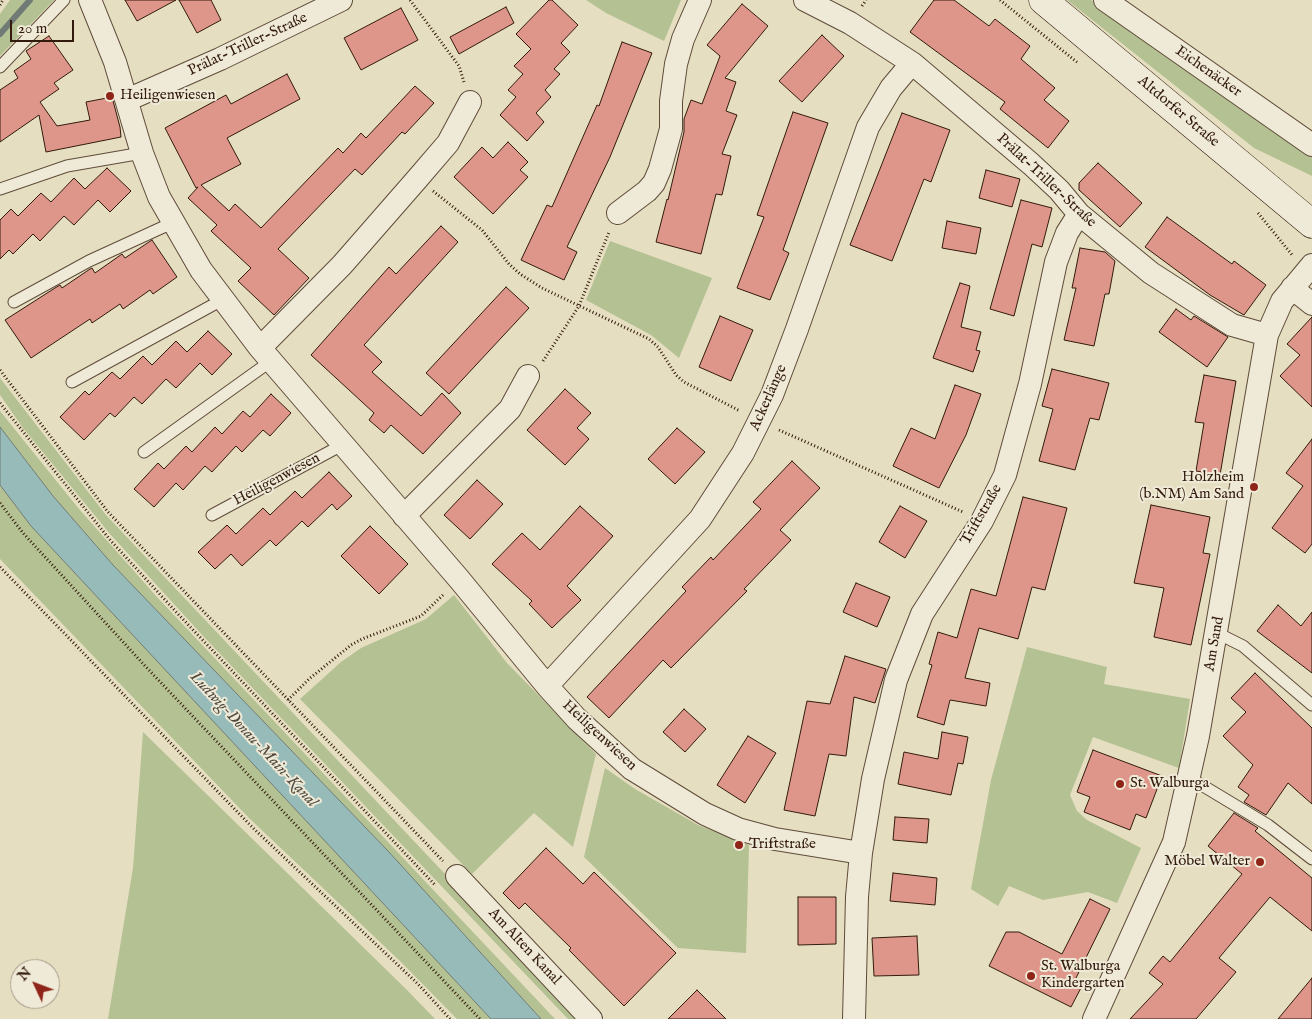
<!DOCTYPE html>
<meta charset="utf-8">
<style>
body{margin:0}
#map{position:relative;width:1312px;height:1019px;overflow:hidden;background:#e6dec1;font-family:"IM FELL English",serif}
canvas{display:block}
.north{position:absolute;left:10px;top:959px;width:50px;height:50px;box-sizing:border-box;background:#efead7;border:1px solid #a39786;border-radius:50%;rotate:313deg;font-size:14px;font-weight:700;line-height:20px;text-align:center;color:#321a0c}
.north::after{content:'';display:block;margin:auto;width:18px;height:22px;background:#8f2418;clip-path:polygon(50% 0,100% 100%,50% 72%,0 100%)}
.scale{position:absolute;left:10px;top:20px;width:64px;height:22px;box-sizing:border-box;border:2px solid #321a0c;border-top:0;padding-left:6px;font-size:15px;line-height:18px;white-space:nowrap;color:#321a0c;-webkit-text-stroke:4px #efead7;paint-order:stroke}
</style>
<div id="map">
<canvas width="1312" height="1019"></canvas>
<div class="north">N</div>
<div class="scale">20 m</div>
</div>
<script>
const context = document.querySelector('canvas').getContext('2d');
context.lineJoin = 'round';
function fillPath(path, color) { context.fillStyle = color; context.fill(path, 'evenodd'); }
const poly = rows => new Path2D(rows.map(r => 'M' + r).join(''));
function strokePath(path, color, width, dash) { context.strokeStyle = color; context.lineWidth = width; context.lineCap = dash ? 'butt' : 'round'; context.setLineDash(dash || []); context.stroke(path); }
function write(font, color, halo, rows, align = 'center') {
  context.font = font + ' "IM FELL English",serif'; context.lineWidth = 4; context.setLineDash([]); context.textBaseline = 'middle'; context.strokeStyle = halo; context.fillStyle = color; for (const [text, x, y, turn = 0] of rows) {
    context.save(); context.translate(x, y); context.rotate((+turn || 0) * Math.PI / 180); context.textAlign = isNaN(turn) ? turn : align; if (halo) context.strokeText(text, 0, 0); context.fillText(text, 0, 0); context.restore();
  }
}
fillPath(poly([
 [10,0,54,0,0,56,0,14],
 [586,0,681,0,664,41,606,13],
 [1067,0,1091,0,1312,155,1312,176,1254,148],
 [610,241,712,278,679,358,651,335,586,300],
 [0,378,106,515,582,1019,568,1019,204,637,110,534,23,428,0,395],
 [0,411,79,509,157,597,555,1019,541,1019,389,852,113,565,53,496,0,427],
 [0,485,31,526,491,1019,457,1019,401,962,249,818,0,559],
 [454,595,507,663,596,754,573,847,534,813,472,874,300,699,341,662,361,648,426,619],
 [1027,647,1107,667,1104,684,1190,699,1179,768,1093,737,1070,795,1077,811,1087,820,1141,848,1117,903,1088,892,1043,900,1009,886,998,906,971,889,991,780],
 [143,732,407,990,435,1019,108,1019,133,868],
 [605,768,635,789,698,825,749,845,746,953,678,948,584,857]
]), '#b4c193');
const water = poly([
 [0,427,53,496,113,565,389,852,541,1019,491,1019,31,526,0,485,0,427]
]);
fillPath(water, '#97bbb9');
strokePath(water, '#6f7b74', 1);
strokePath(poly([
 [0,34,30,0]
]), '#6f7b74', 6);
const building = poly([
 [125,0,176,0,137,21,125,0],
 [179,0,211,0,221,20,197,33,179,0],
 [549,0,552,0,578,25,561,43,570,52,554,69,560,74,545,90,551,97,536,113,544,122,527,141,500,115,516,97,508,90,523,74,514,66,531,49,516,34,549,0],
 [934,0,954,0,989,26,995,19,1030,46,1021,59,1055,88,1044,100,1069,121,1048,148,1000,109,1005,102,910,32,934,0],
 [742,4,768,26,725,78,736,82,726,111,737,115,722,154,731,156,722,195,716,194,701,254,656,242,667,199,668,200,684,132,684,119,691,100,702,104,720,56,707,45,742,4],
 [506,7,514,23,459,54,450,37,506,7],
 [401,8,418,40,361,70,344,38,401,8],
 [822,35,844,56,802,102,779,81,822,35],
 [49,36,73,70,54,83,59,89,40,102,57,126,90,120,86,102,112,97,120,127,121,137,46,152,39,115,0,142,0,90,18,78,14,71,31,59,26,51,49,36],
 [622,42,652,53,610,157,567,247,577,252,564,280,521,260,547,205,552,207,597,105,599,106,622,42],
 [287,74,300,99,227,138,241,164,201,185,229,211,235,204,261,228,338,148,343,153,361,133,366,138,415,86,434,103,405,134,402,132,362,175,355,169,278,249,309,278,274,315,238,281,251,268,211,231,217,225,188,198,198,187,196,188,165,128,226,95,231,104,287,74],
 [793,112,828,123,783,250,789,253,770,300,737,288,764,217,757,215,793,112],
 [902,113,950,130,931,182,924,179,892,261,850,245,902,113],
 [508,142,528,162,520,170,528,177,493,214,454,177,482,147,493,158,508,142],
 [1098,163,1142,203,1120,227,1079,190,1079,183,1098,163],
 [107,168,131,191,110,212,98,200,74,225,64,216,40,241,33,234,13,254,9,250,0,259,0,220,11,209,18,216,41,193,51,202,74,178,85,189,107,168],
 [986,170,1020,179,1012,207,979,198,986,170],
 [1021,200,1052,208,1042,247,1032,244,1014,316,990,309,1021,200],
 [1167,217,1232,264,1234,261,1266,285,1244,315,1210,295,1145,247,1167,217],
 [947,221,981,228,976,254,942,248,947,221],
 [441,226,458,242,364,345,382,362,372,372,421,416,442,393,461,413,423,454,391,425,384,433,369,420,374,413,311,355,389,267,396,274,441,226],
 [152,240,177,277,153,294,150,290,123,309,120,304,92,323,90,319,31,358,5,320,55,288,60,285,62,288,90,269,92,268,95,273,122,254,125,258,152,240],
 [1080,248,1105,252,1115,261,1109,294,1105,294,1094,346,1064,340,1076,288,1072,288,1080,248],
 [960,283,970,286,961,327,981,332,976,350,980,351,973,372,933,358,960,283],
 [506,287,529,308,449,394,426,373,506,287],
 [1176,309,1191,320,1194,316,1228,337,1207,367,1159,332,1176,309],
 [720,316,753,330,731,381,699,367,720,316],
 [1312,317,1312,407,1280,376,1300,355,1287,344,1312,317],
 [208,331,232,354,212,375,200,363,176,388,166,379,142,404,134,397,115,417,110,413,84,440,60,417,85,391,89,395,112,372,120,379,143,356,152,365,176,341,187,352,208,331],
 [1052,369,1109,383,1099,420,1090,418,1075,470,1039,461,1053,409,1042,406,1052,369],
 [1204,375,1236,381,1220,475,1196,471,1204,423,1195,422,1204,375],
 [955,385,981,394,966,435,939,488,893,466,911,428,935,439,955,385],
 [565,389,591,413,577,428,589,439,565,465,527,430,565,389],
 [271,394,291,413,270,436,263,430,242,452,236,446,212,472,205,466,183,490,176,483,154,507,134,489,158,463,164,469,186,446,192,452,215,427,222,434,243,411,250,417,271,394],
 [677,428,705,452,675,484,648,459,677,428],
 [1312,439,1312,544,1305,553,1272,528,1303,486,1286,473,1312,439],
 [792,461,820,488,780,530,791,540,744,589,747,591,671,668,663,660,609,718,587,697,686,591,682,587,711,557,713,560,761,509,753,502,792,461],
 [329,472,352,496,337,510,332,504,308,527,302,521,276,546,270,540,242,566,231,554,215,569,198,552,227,525,236,534,263,508,270,515,295,491,302,498,329,472],
 [477,480,503,504,470,539,444,515,477,480],
 [1023,497,1067,508,1045,590,1032,587,1018,639,979,628,965,678,990,683,986,706,950,700,944,725,917,717,932,665,929,664,938,632,957,638,971,589,996,596,1023,497],
 [1151,505,1210,517,1203,553,1210,554,1191,645,1154,637,1164,588,1134,583,1151,505],
 [580,506,613,536,567,586,581,600,552,628,529,604,532,601,492,564,522,533,540,550,580,506],
 [900,506,927,521,905,558,879,542,900,506],
 [370,526,408,564,379,594,341,556,370,526],
 [856,583,890,597,877,627,843,612,856,583],
 [1278,605,1301,626,1312,612,1312,673,1257,631,1278,605],
 [845,656,886,669,875,703,854,697,846,756,829,754,815,816,784,810,807,701,830,704,845,656],
 [1255,673,1312,728,1312,804,1288,783,1266,815,1244,802,1249,795,1238,787,1253,765,1223,736,1246,712,1231,698,1255,673],
 [684,709,706,729,685,752,663,732,684,709],
 [942,732,968,737,963,764,958,763,951,795,898,784,904,752,938,759,942,732],
 [748,736,776,753,745,803,717,785,748,736],
 [1093,750,1162,776,1146,818,1136,814,1130,830,1084,812,1090,797,1077,792,1093,750],
 [1234,813,1258,828,1255,831,1312,878,1312,931,1270,897,1219,958,1236,972,1196,1019,1130,1019,1163,984,1149,973,1163,956,1170,962,1242,874,1208,846,1234,813],
 [895,817,929,819,927,843,893,840,895,817],
 [546,848,583,884,594,872,676,953,624,1006,569,950,571,948,525,903,519,909,503,893,546,848],
 [893,873,937,878,935,905,890,901,893,873],
 [798,897,836,897,836,944,798,945,798,897],
 [1090,899,1110,909,1075,980,1083,984,1071,1007,989,966,1006,932,1019,932,1062,954,1090,899],
 [917,936,919,975,874,976,872,938,917,936],
 [1312,978,1312,1019,1278,1019,1312,978],
 [697,990,726,1019,668,1019,697,990]
]);
fillPath(building, '#dd9689');
strokePath(building, '#321a0c', 1);
const lane = poly([
 [0,67,64,0],
 [0,189,67,166,142,153],
 [14,302,89,261,172,223],
 [72,382,222,300],
 [144,452,271,361],
 [212,515,342,445],
 [1217,633,1243,646,1312,705],
 [1190,778,1268,825,1312,859]
]);
const street = poly([
 [90,0,115,62,142,153,159,197,201,270,260,348,459,579,547,686,577,719,632,769,705,814,738,829,775,839,861,853],
 [805,0,850,23,912,63,1031,164,1059,190,1079,214,1151,273,1232,325,1267,335],
 [1105,0,1312,145],
 [127,100,220,59,341,0],
 [618,213,647,191,654,183,660,169,671,129,671,101,676,64,683,39,700,0],
 [1292,288,1312,304],
 [260,348,342,265,418,178,448,143,470,102],
 [404,516,510,409,528,376],
 [547,686,700,519,743,453,772,395,797,329,868,127,891,88,912,63],
 [457,876,591,1019],
 [854,1019,857,897,861,853,873,779,896,680,922,614,982,521,1005,475,1030,384,1056,262,1067,233,1079,214],
 [1094,1019,1174,842,1198,736,1267,335,1282,301,1312,265]
]);
const secondary = poly([
 [1043,0,1312,224]
]);
strokePath(lane, '#5f4b39', 13);
strokePath(street, '#5f4b39', 24);
strokePath(secondary, '#321a0c', 29);
strokePath(poly([
 [410,0,459,66,464,82],
 [1000,0,1078,63],
 [0,5,3,0],
 [862,6,866,0],
 [433,191,482,230,509,264,520,274,542,288,649,339,658,347,676,375,684,382,740,411],
 [1258,213,1293,256],
 [543,361,579,306,609,232],
 [0,370,108,512,443,861],
 [0,403,111,541,178,614,436,886],
 [779,430,963,512],
 [0,503,23,533,147,668,480,1019],
 [0,567,253,828,418,984,450,1019],
 [288,700,309,679,351,645,362,639,421,616,444,594]
]), '#321a0c', 3, [1, 2.5]);
strokePath(lane, '#efead7', 11);
strokePath(street, '#efead7', 22);
strokePath(secondary, '#efead7', 28);
for (const [x, y, r, color] of [
 [110,96,5,"#8f2418"],
 [1254,487,5,"#8f2418"],
 [1120,784,5,"#8f2418"],
 [739,845,5,"#8f2418"],
 [1260,862,5,"#8f2418"],
 [1031,976,5,"#8f2418"]
]) { const dot = new Path2D(); dot.arc(x, y, r, 0, 2 * Math.PI); context.fillStyle = color; context.fill(dot); strokePath(dot, '#efead7', 2); }
write('15px', '#321a0c', '#efead7', [
 ["Prälat-Triller-Straße",248,45,-25],
 ["Eichenäcker",1208,72,35],
 ["Altdorfer Straße",1178,112,40],
 ["Prälat-Triller-Straße",1046,181,43],
 ["Ackerlänge",769,398,-66],
 ["Heiligenwiesen",277,480,-28],
 ["Triftstraße",982,515,-60],
 ["Am Sand",1215,644,-80],
 ["Heiligenwiesen",599,736,43],
 ["Am Alten Kanal",524,947,47]
]);
write('15px', '#321a0c', '#efead7', [
 ["Heiligenwiesen",120,96],
 ["Holzheim",1244,478,"right"],
 ["(b.NM) Am Sand",1244,495,"right"],
 ["St. Walburga",1130,784],
 ["Triftstraße",749,845],
 ["Möbel Walter",1250,862,"right"],
 ["St. Walburga",1041,967],
 ["Kindergarten",1041,984]
], 'left');
write('italic 16px', '#504a40', '#efead7', [
 ["Ludwig-Donau-Main-Kanal",253,740,47]
]);
</script>
